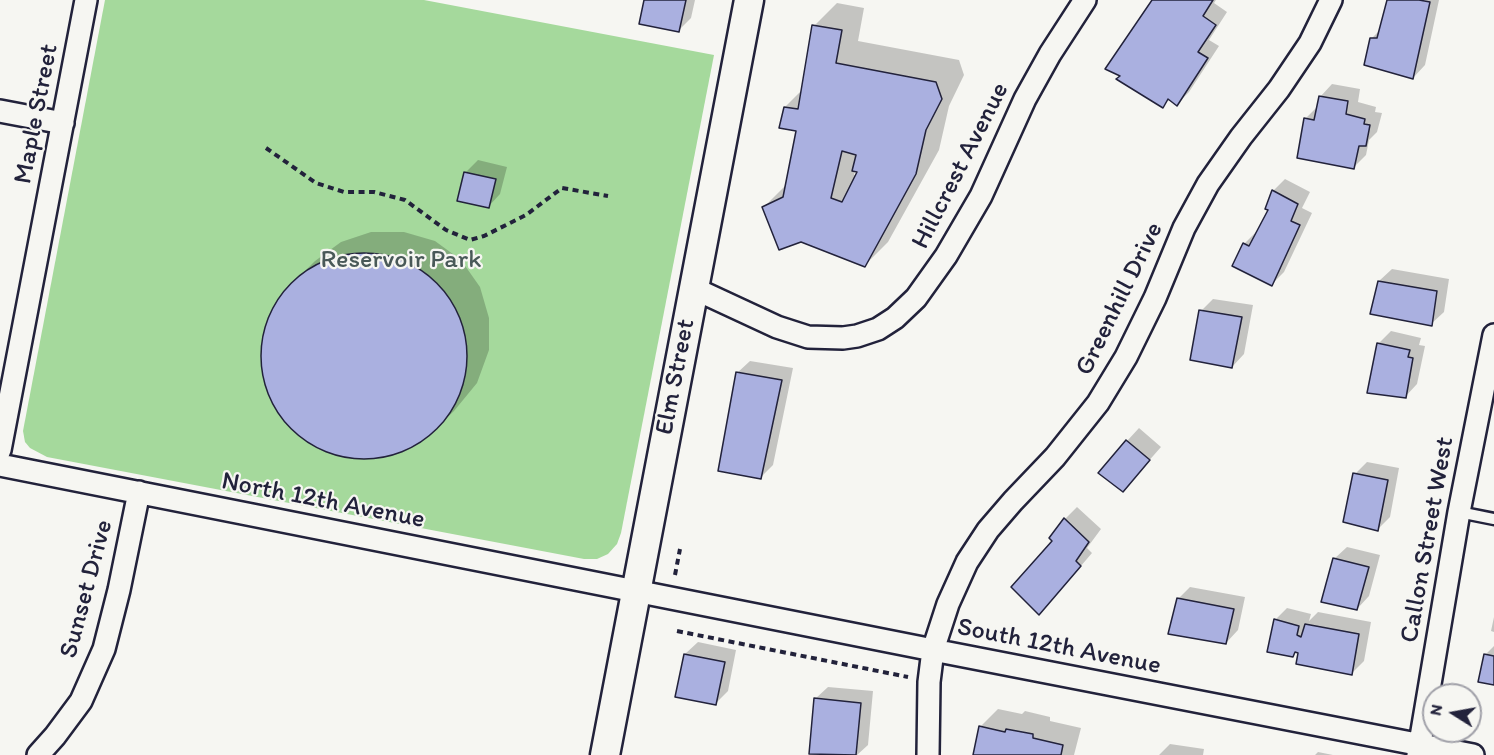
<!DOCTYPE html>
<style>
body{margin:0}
#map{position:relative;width:1494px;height:755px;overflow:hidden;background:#f6f6f2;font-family:Itim,sans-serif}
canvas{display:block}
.north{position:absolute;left:1422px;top:683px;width:60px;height:60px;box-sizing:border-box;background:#f6f6f2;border:2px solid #a1a1a9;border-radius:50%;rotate:281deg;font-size:16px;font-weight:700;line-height:24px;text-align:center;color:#22223b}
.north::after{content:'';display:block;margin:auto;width:21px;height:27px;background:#22223b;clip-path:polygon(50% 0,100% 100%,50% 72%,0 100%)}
</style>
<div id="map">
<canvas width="1494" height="755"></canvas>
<div class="north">N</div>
</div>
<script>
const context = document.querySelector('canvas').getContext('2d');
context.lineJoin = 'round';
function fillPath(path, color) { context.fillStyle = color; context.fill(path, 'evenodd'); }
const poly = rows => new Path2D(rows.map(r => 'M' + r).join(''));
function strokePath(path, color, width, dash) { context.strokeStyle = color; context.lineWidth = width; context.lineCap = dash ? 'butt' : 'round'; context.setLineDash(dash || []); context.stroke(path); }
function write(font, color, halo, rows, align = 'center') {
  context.font = font + ' Itim,sans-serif'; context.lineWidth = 4.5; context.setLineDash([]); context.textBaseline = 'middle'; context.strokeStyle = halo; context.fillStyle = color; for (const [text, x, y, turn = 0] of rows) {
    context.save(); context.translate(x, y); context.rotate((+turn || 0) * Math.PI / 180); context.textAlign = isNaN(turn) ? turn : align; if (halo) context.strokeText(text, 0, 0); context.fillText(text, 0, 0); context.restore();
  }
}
fillPath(poly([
 [105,0,424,0,714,55,621,533,617,544,608,554,597,559,584,559,47,457,30,448,25,442,23,431]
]), '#a5d99c');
fillPath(poly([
 [646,0,695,0,691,18,679,30],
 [1154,0,1216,0,1214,3,1227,12,1209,40,1219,46,1189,92,1177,104,1170,99,1162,106,1122,75],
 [1388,0,1439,0,1425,65,1413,78,1371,39,1381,29],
 [837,3,864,8,858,41,959,60,964,75,949,106,939,150,888,242,865,265,763,208,787,184,797,130,785,107,803,89,814,26],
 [855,170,859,171,857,176,854,175],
 [1332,84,1360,89,1358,102,1376,107,1375,112,1382,113,1377,132,1369,140,1366,155,1354,167,1305,119,1318,106,1320,97],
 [478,160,507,167,500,194,488,207,465,173],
 [1285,179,1310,192,1302,208,1312,213,1284,272,1272,284,1244,244,1256,232,1258,233,1270,210,1273,191],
 [371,232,404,232,435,241,461,260,480,287,489,318,489,350,477,383,454,411,430,434,400,452,366,459,331,454,301,437,278,411,265,378,263,343,273,312,291,285,315,261,341,242],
 [1392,269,1449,279,1444,312,1431,324,1379,281],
 [1213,299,1253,305,1244,354,1232,367,1201,311],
 [1391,331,1421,338,1419,345,1425,346,1417,384,1405,397,1378,344],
 [750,361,793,368,773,465,761,477,737,373],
 [1139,428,1161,447,1123,490,1127,441],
 [1367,462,1399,468,1390,517,1378,529,1355,474],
 [1077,507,1101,529,1087,548,1092,553,1051,601,1039,613,1054,542,1065,519],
 [1347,547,1380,555,1369,596,1357,609,1334,559],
 [1190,587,1245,597,1238,630,1226,643,1178,599],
 [1287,608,1311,614,1309,621,1318,612,1371,622,1364,661,1352,673,1297,651,1293,656,1275,620],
 [1494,617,1494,632,1491,631],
 [698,642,736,650,728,691,716,703,685,654],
 [1494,646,1494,683,1485,655],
 [828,687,873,691,868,745,857,755,835,755,810,753,815,699],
 [998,709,1022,714,1025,711,1050,717,1050,721,1081,728,1074,755,974,755,980,727],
 [1170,744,1204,749,1203,755,1159,755],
 [1318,752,1333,755,1315,755]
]), '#0003');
const building = poly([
 [644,0,686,0,679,32,639,24,644,0],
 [1152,0,1213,0,1203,16,1216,25,1198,52,1208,58,1177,106,1168,99,1163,108,1116,79,1120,76,1105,69,1152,0],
 [1387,0,1419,0,1430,2,1413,79,1364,65,1370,38,1377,38,1387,0],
 [812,25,842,30,836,63,936,82,942,99,926,130,916,174,865,267,801,242,779,250,762,207,783,197,796,131,779,128,784,107,798,109,812,25],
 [842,151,856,155,852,171,857,172,842,202,831,198,842,151],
 [1319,96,1348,101,1346,114,1365,119,1364,124,1370,125,1366,146,1359,146,1354,169,1297,158,1304,118,1314,120,1319,96],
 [464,172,496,179,489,208,457,201,464,172],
 [1272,190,1298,204,1291,221,1300,225,1272,286,1232,266,1243,243,1249,246,1268,210,1265,209,1272,190],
 '261 356a103 103 0 1 1 206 0a103 103 0 1 1-206 0Z',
 [1378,281,1437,291,1432,326,1370,314,1378,281],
 [1199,310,1242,317,1232,368,1190,360,1199,310],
 [1377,343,1410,350,1408,357,1413,358,1406,398,1367,393,1377,343],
 [736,372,782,380,761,479,718,471,736,372],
 [1126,440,1150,460,1123,492,1098,473,1126,440],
 [1353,473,1388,480,1378,531,1343,522,1353,473],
 [1064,518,1089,542,1076,561,1081,566,1039,615,1011,587,1052,541,1049,538,1064,518],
 [1333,558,1369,567,1357,610,1321,602,1333,558],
 [1177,598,1234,609,1226,644,1168,634,1177,598],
 [1274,619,1299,626,1297,635,1301,637,1305,624,1359,634,1352,675,1296,664,1298,653,1295,652,1293,657,1267,652,1274,619],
 [684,654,725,662,716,705,675,697,684,654],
 [1484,654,1494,656,1494,685,1478,682,1484,654],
 [814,698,861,703,856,755,809,754,814,698],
 [979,726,1005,732,1006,729,1033,734,1033,738,1063,745,1061,755,973,755,979,726]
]);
fillPath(building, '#aab0e0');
strokePath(building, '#22223b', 1.5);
const lane = poly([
 [1459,512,1494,519]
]);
const street = poly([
 [0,111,63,123],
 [693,288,777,327,808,337,843,338,857,336,878,329,895,318,916,298,946,256,981,196,1025,99,1050,54,1085,0],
 [0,450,86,0],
 [0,465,933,650,1473,755],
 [38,755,55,736,81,701,104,649,119,590,139,492],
 [928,755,929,682,933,650,948,604,967,562,988,530,1013,501,1055,457,1098,403,1126,357,1155,298,1184,228,1208,184,1241,137,1279,89,1310,43,1331,0],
 [1418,755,1459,512,1494,335]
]);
const secondary = poly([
 [605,755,749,0]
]);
strokePath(lane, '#22223b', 15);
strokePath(street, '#22223b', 26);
strokePath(secondary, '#22223b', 33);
strokePath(poly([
 [266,148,316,183,344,192,374,192,405,200,446,230,470,240,484,236,526,215,562,188,608,196],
 [675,575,680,549],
 [677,631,908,677]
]), '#22223b', 4, [6, 4.5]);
strokePath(lane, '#f6f6f2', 10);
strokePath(street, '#f6f6f2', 21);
strokePath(secondary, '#f6f6f2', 28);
write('26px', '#22223b', '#f6f6f2', [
 ["Maple Street",37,114,-79],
 ["Hillcrest Avenue",961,166,-63],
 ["Greenhill Drive",1120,299,-64],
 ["Elm Street",676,377,-79],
 ["North 12th Avenue",323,501,11],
 ["Callon Street West",1428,540,-80],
 ["Sunset Drive",87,589,-75],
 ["South 12th Avenue",1059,647,11]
]);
write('26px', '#495958', '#f6f6f2', [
 ["Reservoir Park",401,260]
]);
</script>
